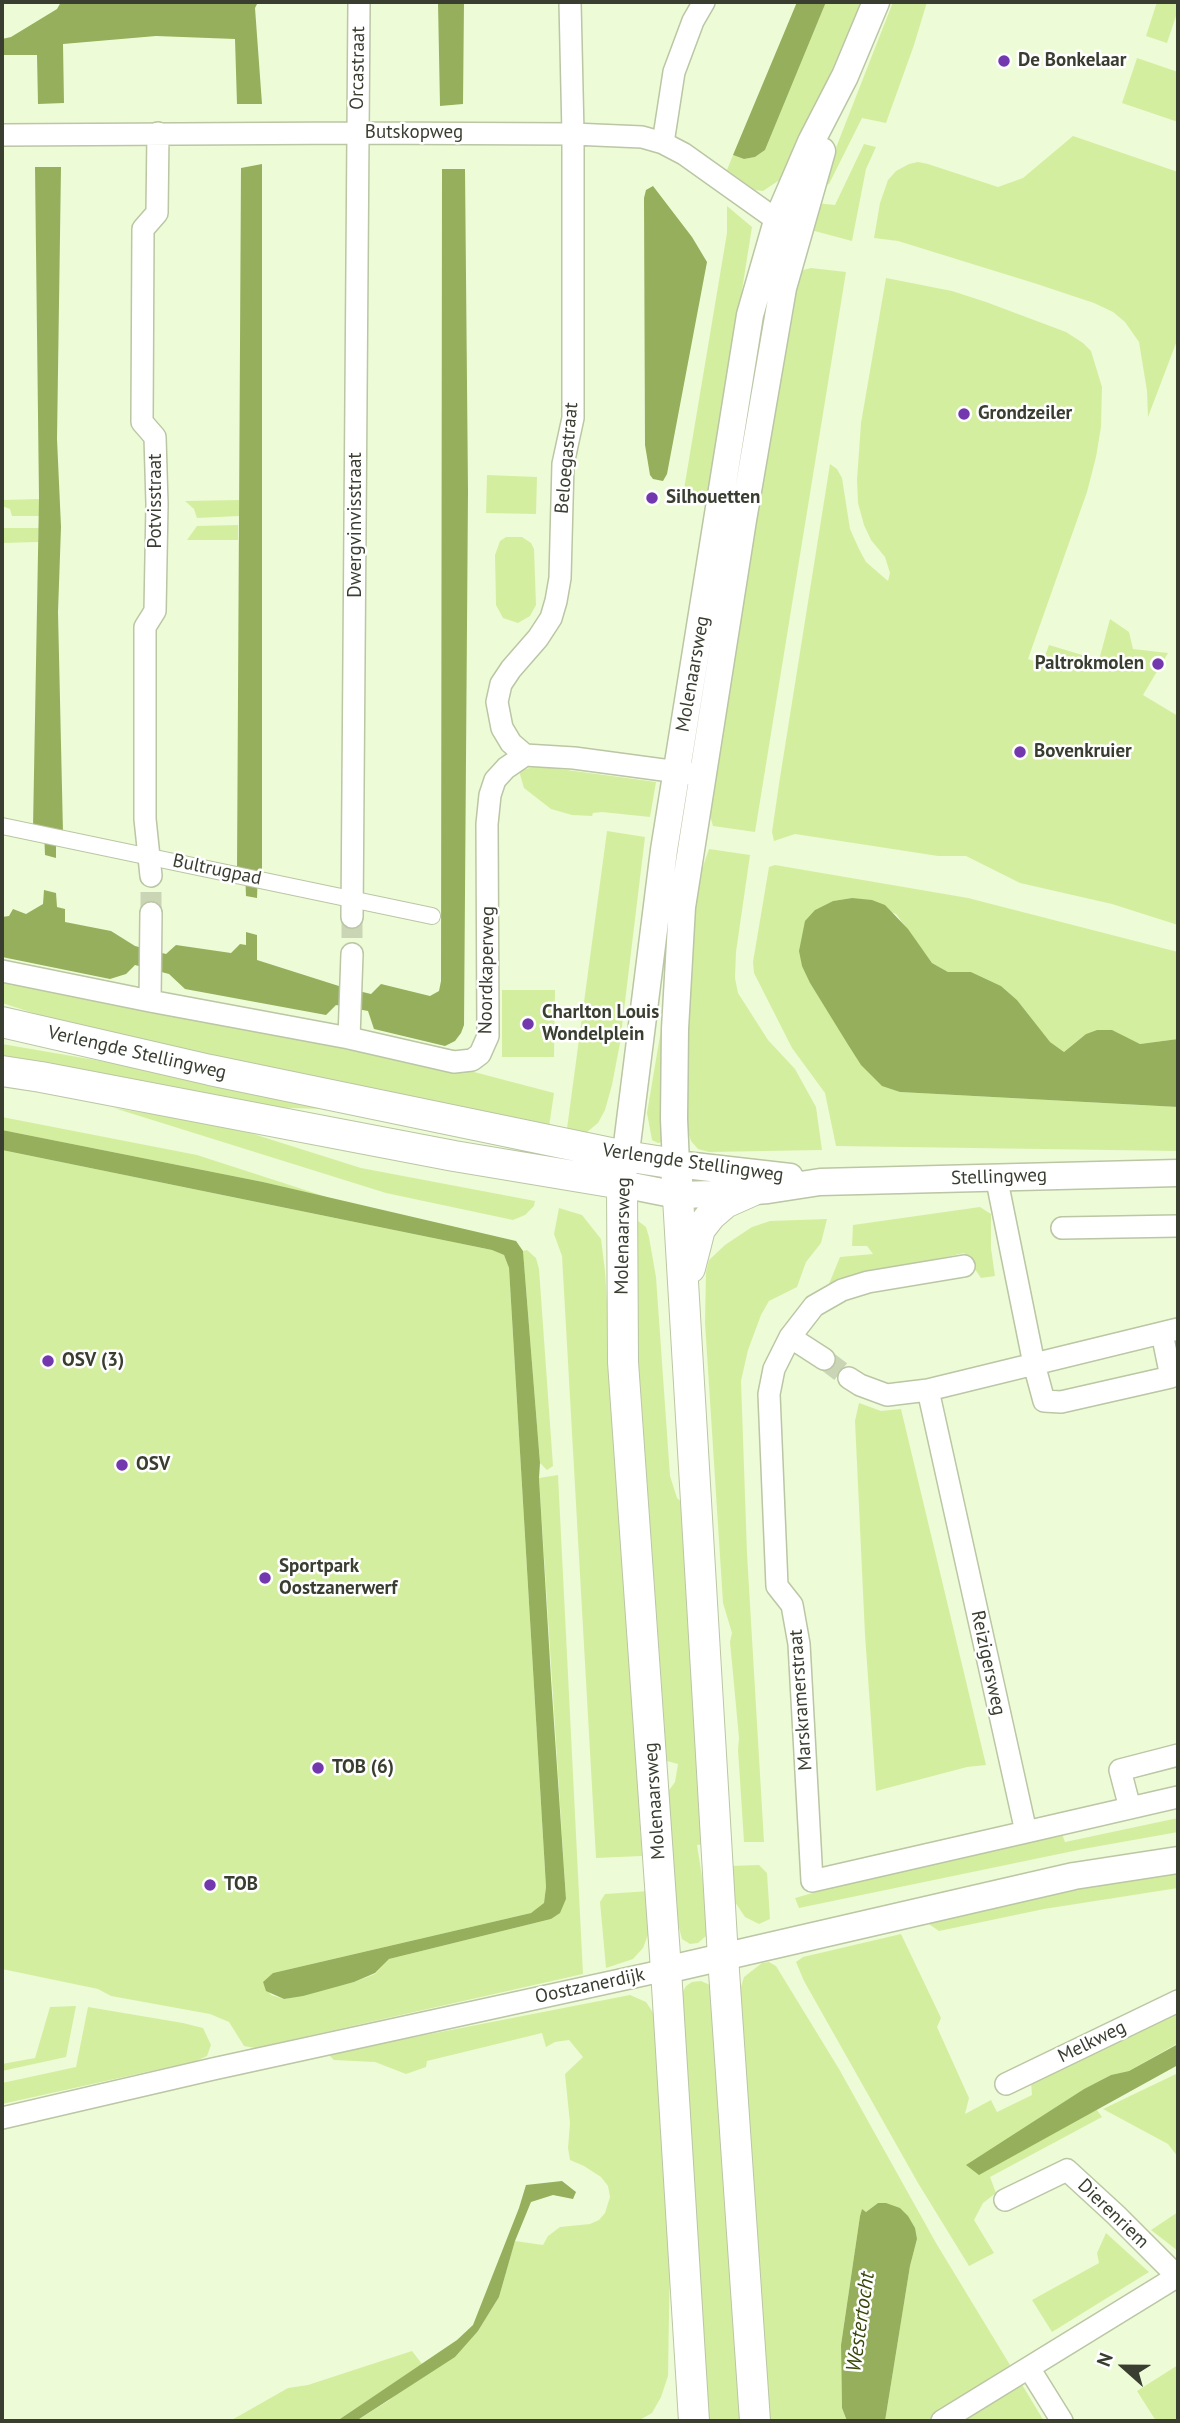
<!DOCTYPE html>
<style>
body{margin:0}
#map{position:relative;width:1180px;height:2423px;overflow:hidden;background:#eefbd7;font-family:"PT Sans",sans-serif}
canvas{display:block}
.frame{position:absolute;inset:0;border:4px solid #393e30;pointer-events:none}
.north{position:absolute;left:1089px;top:2332px;width:70px;height:70px;-webkit-text-stroke:5px #fff;paint-order:stroke;rotate:291deg;font-size:19px;font-weight:700;line-height:28px;text-align:center;color:#393e30}
.north::after{content:'';display:block;margin:auto;width:24px;height:32px;background:#393e30;clip-path:polygon(50% 0,100% 100%,50% 72%,0 100%)}
</style>
<div id="map">
<canvas width="1180" height="2423"></canvas>
<div class="frame"></div>
<div class="north">N</div>
</div>
<script>
const context = document.querySelector('canvas').getContext('2d');
context.lineJoin = 'round';
function fillPath(path, color) { context.fillStyle = color; context.fill(path, 'evenodd'); }
const poly = rows => new Path2D(rows.map(r => 'M' + r).join(''));
function strokePath(path, color, width, dash) { context.strokeStyle = color; context.lineWidth = width; context.lineCap = dash ? 'butt' : 'round'; context.setLineDash(dash || []); context.stroke(path); }
function write(font, color, halo, rows, align = 'center') {
  context.font = font + ' "PT Sans",sans-serif'; context.lineWidth = 5; context.setLineDash([]); context.textBaseline = 'middle'; context.strokeStyle = halo; context.fillStyle = color; for (const [text, x, y, turn = 0] of rows) {
    context.save(); context.translate(x, y); context.rotate((+turn || 0) * Math.PI / 180); context.textAlign = isNaN(turn) ? turn : align; if (halo) context.strokeText(text, 0, 0); context.fillText(text, 0, 0); context.restore();
  }
}
fillPath(poly([
 [826,2,861,2,787,175,763,191,755,190,727,170,733,155,744,159,755,157,765,150],
 [893,2,927,2,914,45,886,123,862,118,829,184,821,186],
 [1157,2,1178,2,1178,10,1167,43,1146,36],
 [1137,58,1178,72,1178,122,1122,103],
 [1073,136,1178,172,1178,338,1148,417,1147,391,1139,342,1125,322,1113,312,1094,303,1037,284,898,241,874,238,880,203,888,180,896,171,909,164,918,162,928,164,998,187,1023,178],
 [864,144,876,147,866,169,852,241,807,229,816,203,835,205],
 [727,206,752,227,710,493,682,501,727,233],
 [811,268,846,272,755,832,713,826,709,812,774,384,797,278,803,270],
 [886,278,952,291,986,302,1066,332,1083,343,1091,351,1102,387,1101,427,1096,457,1087,492,1028,659,1042,664,1049,645,1099,660,1110,619,1129,632,1133,649,1168,653,1143,695,1178,716,1178,925,1112,904,1020,883,966,856,938,856,795,834,774,841,772,832,779,784,830,464,837,469,842,478,850,529,859,549,866,562,888,581,890,573,885,557,871,540,864,525,858,503,857,480,861,423],
 [487,475,537,477,536,514,486,513],
 [39,499,39,516,12,516,10,509,2,506,2,500],
 [239,500,239,516,197,518,194,509,185,501],
 [238,525,238,540,187,540,197,526],
 [2,528,39,528,38,542,2,543],
 [506,537,522,537,531,543,534,549,536,605,530,616,518,623,503,618,496,605,495,555,500,541],
 [537,766,656,782,650,817,602,812,593,813,592,816,572,815,551,809,524,788,519,771],
 [607,831,645,837,620,1043,612,1085,605,1110,598,1123,587,1132,574,1137,566,1136],
 [709,849,750,855,736,952,735,978,738,993,768,1040,795,1069,816,1107,822,1150,709,1152,698,1149,691,1141,688,1131,685,1011,696,887],
 [676,857,666,1133,662,1142,658,1143,652,1140,647,1113,664,1012,665,921],
 [775,865,968,898,1178,952,1178,1039,1140,1044,1112,1031,1097,1030,1086,1034,1064,1052,1049,1042,1017,1000,1001,986,971,972,948,972,932,963,896,914,852,898,833,901,815,910,810,983,826,1008,900,1092,1178,1107,1178,1151,836,1146,825,1093,792,1048,754,973,753,962,769,867],
 [2,978,455,1067,554,1093,549,1127,512,1128,249,1062,205,1056,55,1020,2,1003],
 [502,990,555,990,554,1057,502,1057],
 [2,1044,165,1072,322,1109,264,1107,2,1060],
 [114,1108,228,1126,361,1168,535,1201,534,1206,525,1215,513,1220,386,1193],
 [2,1117,197,1155,336,1200,263,1182,2,1130],
 [2,1150,492,1250,504,1255,509,1268,546,1887,544,1904,531,1913,273,1973,263,1983,271,1995,284,1999,354,1982,375,1974,389,1959,551,1919,566,1899,539,1478,558,1475,583,1974,255,2048,244,2046,229,2022,210,2014,111,1996,98,1989,2,1969],
 [980,1207,991,1214,991,1248,995,1276,981,1278,964,1253,889,1270,822,1293,829,1284,840,1257,873,1254,867,1246,852,1246,853,1225],
 [559,1208,582,1215,601,1239,605,1271,642,1856,596,1858,562,1256,554,1234],
 [827,1219,821,1243,806,1262,797,1287,769,1301,761,1315,748,1350,741,1381,747,1553,764,1842,744,1842,738,1750,739,1738,730,1642,732,1633,723,1603,705,1323,706,1272,709,1260,725,1245,752,1227,770,1221],
 [638,1221,646,1227,649,1237,656,1277,670,1476,677,1498,685,1505,706,1844,697,1845,710,1927,706,1936,698,1943,690,1944,682,1939,676,1916,667,1793,675,1782,678,1764,667,1761,634,1297,634,1226],
 [527,1250,536,1258,539,1269,553,1466,547,1470,540,1463,523,1251],
 [859,1403,881,1411,901,1409,986,1765,967,1767,876,1791,865,1635,855,1421],
 [1178,1818,1178,1832,1083,1849,799,1908,795,1898,844,1884,1062,1834,1065,1842],
 [759,1865,767,1873,770,1919,759,1924,745,1917,735,1902,728,1866],
 [1178,1869,1178,1888,1044,1909,939,1931,923,1920,1047,1892],
 [649,1891,651,1927,643,1948,633,1959,606,1968,600,1902,605,1894],
 [901,1934,941,2018,937,2027,969,2098,965,2114,991,2100,997,2112,1032,2095,1031,2082,1178,2013,1178,2043,1129,2071,1111,2075,1084,2089,984,2155,1097,2110,1102,2117,990,2177,996,2193,983,2203,974,2220,994,2253,969,2266,918,2183,804,1981,796,1962,803,1957],
 [769,1962,776,1966,839,2069,936,2243,1010,2365,928,2421,885,2421,910,2266,917,2239,878,2203,866,2212,862,2210,860,2216,841,2345,842,2408,847,2421,761,2421,736,2003,744,1977,762,1963],
 [701,1981,710,1985,714,1991,740,2421,706,2421,678,2000,686,1986,692,1982],
 [630,1995,646,2002,656,2017,670,2256,668,2376,661,2397,652,2413,638,2421,356,2421,388,2401,478,2331,499,2297,515,2241,543,2245,548,2236,560,2227,590,2224,599,2220,605,2213,610,2197,608,2186,601,2177,584,2166,570,2160,568,2148,570,2123,565,2074,583,2057,569,2040,555,2042,546,2047,542,2033,427,2061,426,2067,406,2074,375,2062,334,2060,328,2054],
 [76,2006,66,2057,2,2071,2,2064,35,2058,50,2007],
 [88,2007,183,2023,203,2028,211,2045,207,2056,196,2061,2,2104,2,2083,76,2067],
 [1178,2073,1178,2157,1168,2144,1103,2109],
 [1178,2212,1178,2251,1151,2230],
 [1106,2233,1149,2272,1052,2332,1032,2300,1099,2263,1097,2253],
 [412,2351,422,2364,337,2421,230,2421,288,2388,308,2385],
 [1178,2365,1178,2421,1156,2421,1137,2391],
 [1021,2383,1044,2421,958,2421]
]), '#d4eea0');
fillPath(poly([
 [61,2,258,2,255,8,262,104,237,104,235,39,156,36,63,44,64,103,38,104,37,55,2,55,2,39,11,37,57,9],
 [438,2,464,2,463,104,440,106],
 [797,2,826,2,765,150,755,157,744,159,733,155],
 [262,164,262,871,258,871,257,898,246,896,245,871,237,870,241,168],
 [35,167,61,167,57,439,61,527,58,612,63,833,56,832,56,858,45,855,44,829,33,828,39,498],
 [442,169,465,169,468,491,464,1025,461,1033,455,1041,445,1046,374,1029,368,1011,336,1005,326,1015,185,989,169,974,135,965,126,974,110,979,2,957,2,917,9,916,13,909,26,914,43,904,44,890,56,893,57,907,65,909,65,922,111,931,135,946,166,954,176,945,231,953,240,944,246,945,246,932,257,935,257,960,342,987,371,994,381,984,430,996,439,991,441,981],
 [653,186,692,237,707,262,667,474,663,481,653,479,650,475,645,445,644,198,646,190],
 [852,898,872,900,885,905,908,929,932,963,948,972,971,972,1001,986,1017,1000,1050,1042,1064,1052,1086,1034,1097,1030,1112,1030,1140,1044,1178,1039,1178,1107,900,1092,882,1086,861,1065,847,1043,810,983,802,966,799,951,805,921,815,910,833,901],
 [2,1130,263,1182,516,1241,523,1251,540,1463,539,1478,551,1679,566,1899,560,1913,551,1919,389,1959,375,1973,354,1982,303,1996,284,1999,266,1991,263,1982,273,1973,531,1913,544,1903,546,1887,509,1268,504,1255,492,1250,2,1150],
 [1178,2044,1178,2065,979,2175,966,2165,1084,2089,1111,2075,1129,2071],
 [562,2181,576,2192,573,2199,553,2195,531,2202,515,2241,499,2297,478,2331,455,2357,356,2421,337,2421,457,2340,473,2325,519,2208,526,2185],
 [878,2203,886,2203,900,2208,908,2216,915,2228,917,2239,910,2266,885,2421,847,2421,842,2408,841,2345,860,2216,862,2209,866,2212]
]), '#95af5d');
strokePath(poly([
 [151,913,151,876],
 [352,917,352,954],
 [824,1359,849,1378]
]), '#cad5b6', 21, [21, 10]);
const pedestrian = poly([
 [2,826,432,916]
]);
const minor = poly([
 [2,135,358,133,573,134,642,137,663,143,684,154,788,228],
 [663,143,674,72,693,21,704,2],
 [525,755,511,743,502,728,497,702,501,684,511,669,538,638,551,618,556,601,560,578,563,464,573,418,573,134,570,2],
 [151,876,145,819,145,627,155,611,157,504,155,437,142,422,143,229,157,213,158,133],
 [352,917,359,3],
 [2,971,150,1001,349,1038,454,1062,472,1060,480,1054,488,1036,487,824,490,795,495,780,506,768,525,755,574,758,693,774],
 [150,1001,151,913],
 [349,1038,352,954],
 [996,1176,1034,1364,1044,1401,1061,1402,1171,1377,1162,1333],
 [1062,1228,1178,1226],
 [964,1266,868,1282,842,1290,814,1306,790,1337,774,1369,769,1394,777,1586,792,1605,799,1644,812,1881,1026,1832],
 [790,1337,824,1359],
 [849,1378,860,1385,887,1395,928,1390,1178,1329],
 [928,1390,1026,1832,1178,1797],
 [1130,1808,1120,1770,1178,1755],
 [1006,2084,1178,2001],
 [2,2118,213,2069,666,1970],
 [1005,2200,1067,2170,1116,2215,1177,2276],
 [1029,2368,1062,2421],
 [942,2421,1178,2276]
]);
const tertiary = poly([
 [876,2,845,76,811,142,777,221,750,315,664,850,622,1184,677,1195,715,1194,768,1190,820,1182,1178,1173],
 [790,1177,676,1164,674,1119,675,1029,682,907,743,520,783,288,822,151],
 [666,1970,1074,1876,1178,1860]
]);
const secondary = poly([
 [2,1022,210,1070,625,1156,676,1164,723,1957,755,2421],
 [2,1071,41,1077,454,1156,622,1184,623,1362,666,1970,694,2421],
 [690,1268,700,1229,711,1215,725,1203,752,1191]
]);
strokePath(pedestrian, '#bac6a4', 18);
strokePath(minor, '#bac6a4', 24);
strokePath(tertiary, '#bac6a4', 29);
strokePath(secondary, '#bac6a4', 32);
strokePath(pedestrian, '#fff', 16);
strokePath(minor, '#fff', 21);
strokePath(tertiary, '#fff', 26);
strokePath(secondary, '#fff', 30);
for (const [x, y, r, color] of [
 [1004,61,7,"#7438ae"],
 [964,414,7,"#7438ae"],
 [652,498,7,"#7438ae"],
 [1158,664,7,"#7438ae"],
 [1020,752,7,"#7438ae"],
 [528,1024,7,"#7438ae"],
 [48,1361,7,"#7438ae"],
 [122,1465,7,"#7438ae"],
 [265,1578,7,"#7438ae"],
 [318,1768,7,"#7438ae"],
 [210,1885,7,"#7438ae"]
]) { const dot = new Path2D(); dot.arc(x, y, r, 0, 2 * Math.PI); context.fillStyle = color; context.fill(dot); strokePath(dot, '#fff', 2.5); }
write('bold 19px', '#393e30', '#fff', [
 ["De Bonkelaar",1018,61],
 ["Grondzeiler",978,414],
 ["Silhouetten",666,498],
 ["Paltrokmolen",1144,664,"right"],
 ["Bovenkruier",1034,752],
 ["Charlton Louis",542,1013],
 ["Wondelplein",542,1035],
 ["OSV (3)",62,1361],
 ["OSV",136,1465],
 ["Sportpark",279,1567],
 ["Oostzanerwerf",279,1589],
 ["TOB (6)",332,1768],
 ["TOB",224,1885]
], 'left');
write('19px', '#393e30', '#fff', [
 ["Orcastraat",358,68,-89],
 ["Butskopweg",414,133],
 ["Beloegastraat",567,458,-85],
 ["Potvisstraat",156,501,-90],
 ["Dwergvinvisstraat",356,525,-90],
 ["Molenaarsweg",693,674,-80],
 ["Bultrugpad",217,870,12],
 ["Noordkaperweg",487,970,-89],
 ["Verlengde Stellingweg",137,1053,13],
 ["Verlengde Stellingweg",693,1163,8],
 ["Stellingweg",999,1177,-2],
 ["Molenaarsweg",623,1236,-89],
 ["Reizigersweg",988,1663,78],
 ["Marskramerstraat",801,1700,-94],
 ["Molenaarsweg",655,1801,-94],
 ["Oostzanerdijk",590,1986,-12],
 ["Melkweg",1092,2042,-26],
 ["Dierenriem",1113,2214,44]
]);
write('italic 21px', '#38480a', '#fff', [
 ["Westertocht",861,2322,-82]
]);
</script>
